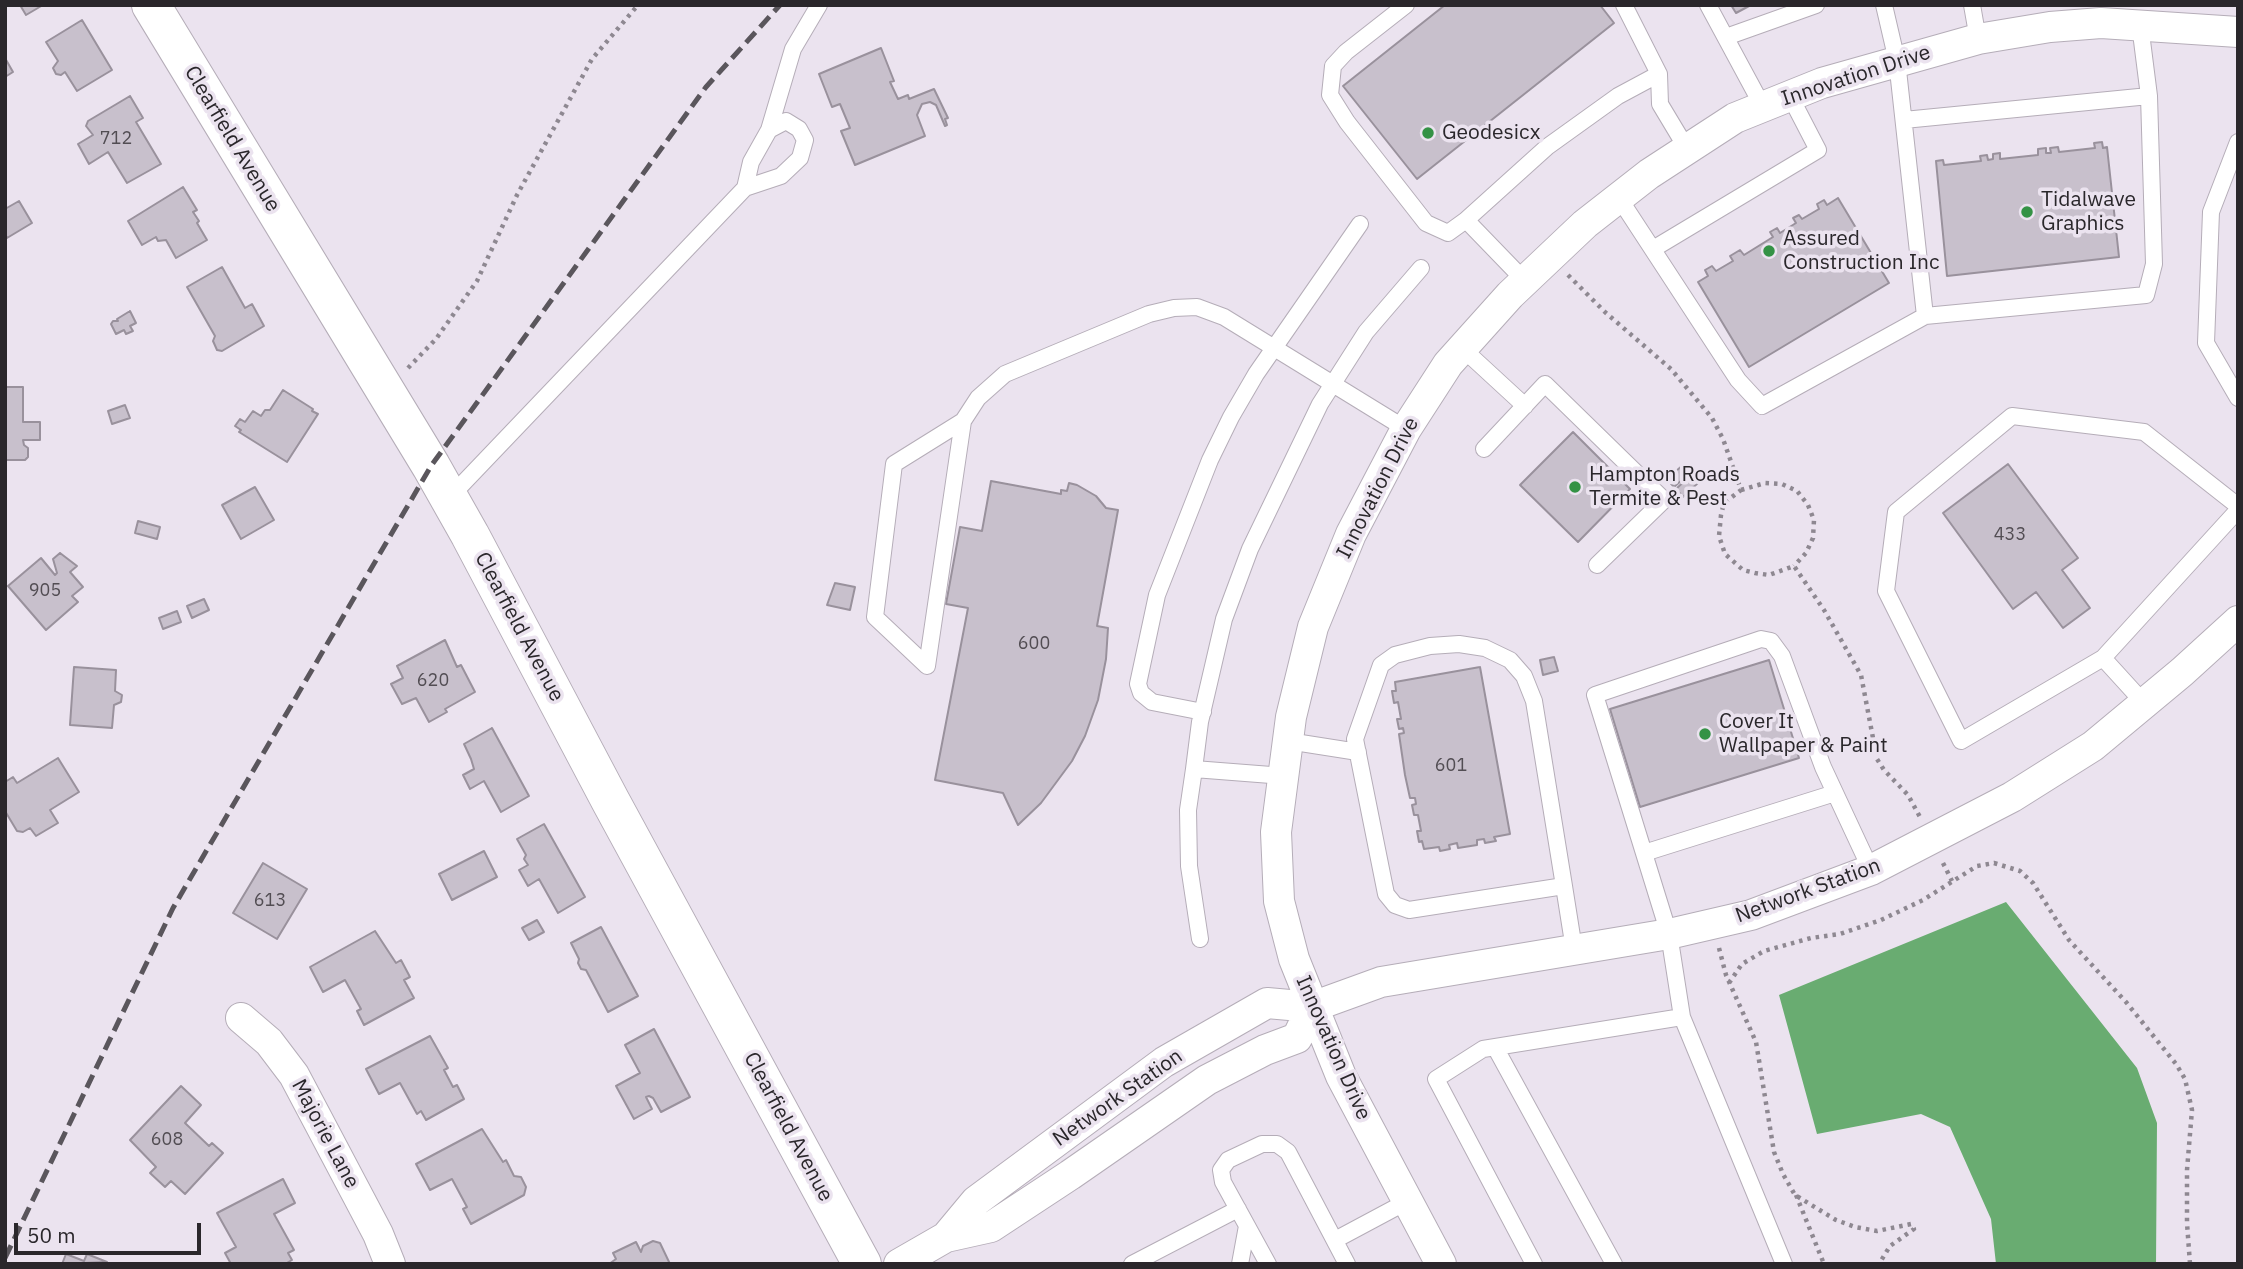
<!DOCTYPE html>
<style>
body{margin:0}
#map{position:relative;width:2243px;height:1269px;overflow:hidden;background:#ebe3ef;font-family:"IBM Plex Sans",sans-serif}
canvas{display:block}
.frame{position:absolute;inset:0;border:7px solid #2a272b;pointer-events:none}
.scale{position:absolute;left:14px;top:1223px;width:187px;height:32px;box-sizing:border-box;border:4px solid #2a272b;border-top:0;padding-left:9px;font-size:21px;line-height:24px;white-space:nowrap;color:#2a272b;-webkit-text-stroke:5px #ebe3ef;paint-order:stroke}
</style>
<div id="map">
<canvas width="2243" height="1269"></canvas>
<div class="frame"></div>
<div class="scale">50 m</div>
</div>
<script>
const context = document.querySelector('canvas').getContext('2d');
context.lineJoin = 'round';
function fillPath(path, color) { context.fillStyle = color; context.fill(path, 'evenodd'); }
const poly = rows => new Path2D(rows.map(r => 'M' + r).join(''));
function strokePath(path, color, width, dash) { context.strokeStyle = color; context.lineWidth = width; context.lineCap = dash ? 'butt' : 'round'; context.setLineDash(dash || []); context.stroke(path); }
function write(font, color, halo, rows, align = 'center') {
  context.font = font + ' "IBM Plex Sans",sans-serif'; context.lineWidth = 7; context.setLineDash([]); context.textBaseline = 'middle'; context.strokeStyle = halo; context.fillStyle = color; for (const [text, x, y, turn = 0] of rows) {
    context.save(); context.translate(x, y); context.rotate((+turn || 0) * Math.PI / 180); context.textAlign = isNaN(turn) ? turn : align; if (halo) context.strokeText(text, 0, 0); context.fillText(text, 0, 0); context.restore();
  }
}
fillPath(poly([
 [2006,902,2137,1068,2157,1123,2156,1264,1996,1264,1991,1219,1950,1127,1921,1114,1817,1134,1779,995]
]), '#69ac71');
const building = poly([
 [20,5,43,5,26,15,20,5],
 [1445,5,1600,5,1614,23,1417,179,1343,86,1445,5],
 [1731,5,1751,5,1736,13,1731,5],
 [82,20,112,70,77,91,65,72,61,75,56,74,53,68,58,61,46,42,82,20],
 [881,48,894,81,890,82,898,99,908,95,909,99,934,89,948,118,945,119,947,125,945,126,936,105,930,102,922,104,917,115,925,136,855,165,841,131,850,128,840,104,832,107,819,74,881,48],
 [5,58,13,72,5,77,5,58],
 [130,96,143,118,136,122,161,164,127,183,108,152,89,164,78,144,93,135,86,126,88,121,130,96],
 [2102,142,2103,148,2107,147,2119,257,1947,276,1936,161,1943,160,1944,165,1981,161,1980,156,1987,155,1988,160,1993,159,1993,154,2000,153,2000,159,2038,155,2038,149,2046,148,2046,153,2051,153,2050,148,2058,147,2059,152,2095,148,2094,143,2102,142],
 [183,187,197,210,193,212,199,221,197,223,207,240,176,258,166,240,158,241,156,237,142,245,128,221,183,187],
 [1838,198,1889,283,1749,367,1698,282,1708,276,1705,270,1712,266,1716,271,1733,261,1730,256,1740,250,1744,255,1773,237,1770,232,1777,228,1780,233,1796,223,1793,218,1799,215,1802,219,1819,209,1817,204,1824,200,1827,205,1838,198],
 [19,201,32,223,7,238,5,234,5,209,19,201],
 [222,267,245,308,252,304,264,326,222,351,217,350,213,341,215,336,187,287,222,267],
 [130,311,136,323,130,326,133,331,126,334,124,330,116,334,111,324,113,321,118,321,117,319,130,311],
 [5,387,23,387,23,422,40,422,40,440,23,440,24,445,28,448,28,457,25,460,5,460,5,387],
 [283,390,313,409,312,411,318,414,287,462,239,432,241,430,235,426,240,419,245,422,253,411,261,416,265,410,270,410,283,390],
 [125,405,130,418,112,424,108,411,125,405],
 [1573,432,1630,489,1578,542,1520,485,1573,432],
 [2008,464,2078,558,2062,570,2090,608,2063,628,2036,592,2013,609,1943,513,2008,464],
 [1683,465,1690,473,1674,487,1667,479,1683,465],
 [1691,475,1699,482,1683,497,1676,489,1691,475],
 [991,481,1061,494,1061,490,1067,491,1069,483,1077,485,1096,496,1106,508,1118,510,1097,626,1108,628,1106,659,1098,700,1085,736,1072,761,1041,803,1018,825,1003,793,935,780,968,608,946,604,960,527,982,531,991,481],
 [255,487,274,520,241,539,222,505,255,487],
 [138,521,160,527,157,539,135,533,138,521],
 [60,553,77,566,70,572,83,587,72,596,78,602,46,630,8,586,41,558,55,575,57,573,53,559,60,553],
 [835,583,855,587,850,610,827,605,835,583],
 [204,599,209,610,192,618,187,606,204,599],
 [177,611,181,622,163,629,159,618,177,611],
 [445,640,457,667,461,665,475,692,445,709,447,712,429,722,416,698,402,704,391,684,403,678,397,666,445,640],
 [1554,657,1558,671,1543,675,1540,660,1554,657],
 [1769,660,1799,758,1640,807,1610,709,1769,660],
 [74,667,116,670,115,691,122,695,121,702,114,705,112,728,70,725,74,667],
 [1480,667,1510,834,1494,837,1496,841,1485,843,1484,839,1477,840,1477,845,1458,848,1457,843,1449,845,1450,849,1440,851,1439,847,1424,849,1422,841,1419,842,1417,831,1421,831,1418,815,1414,815,1412,805,1416,804,1415,798,1410,798,1405,775,1399,734,1404,733,1403,728,1399,729,1397,719,1401,719,1398,702,1394,703,1392,691,1396,691,1395,682,1480,667],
 [492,728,529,796,501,812,484,781,470,789,463,775,474,769,471,759,464,744,492,728],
 [58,758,79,792,50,810,58,823,36,836,30,828,23,832,17,831,5,811,5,782,13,777,17,783,58,758],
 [544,824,585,897,558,913,539,879,528,886,519,870,528,865,524,859,526,855,517,839,544,824],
 [484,851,497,877,452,900,439,874,484,851],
 [263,863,307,889,277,939,233,913,263,863],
 [537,920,544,932,529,940,522,928,537,920],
 [601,927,638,996,608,1012,586,970,581,969,578,963,579,959,571,943,601,927],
 [375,931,396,963,401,960,410,977,404,980,414,998,364,1025,357,1011,361,1009,345,980,323,992,310,967,375,931],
 [654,1029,690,1097,661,1112,653,1098,649,1096,646,1097,652,1109,634,1119,616,1086,640,1073,625,1045,654,1029],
 [430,1036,448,1068,444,1070,453,1087,457,1085,464,1099,426,1120,421,1111,417,1114,400,1083,379,1094,366,1069,430,1036],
 [181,1086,201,1105,185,1123,209,1146,212,1143,223,1153,185,1194,171,1181,165,1187,150,1173,156,1167,130,1140,181,1086],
 [482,1129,503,1162,506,1160,514,1176,521,1177,526,1187,524,1195,471,1224,463,1209,467,1207,452,1179,430,1190,416,1164,482,1129],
 [283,1179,295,1203,274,1214,294,1250,288,1253,292,1260,285,1264,231,1264,225,1253,236,1247,217,1213,283,1179],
 [653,1241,660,1243,670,1264,609,1264,616,1259,613,1253,636,1242,641,1252,643,1246,653,1241],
 [66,1254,84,1261,87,1254,107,1262,62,1264,66,1254]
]);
fillPath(building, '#c8c0cc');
strokePath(building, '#99919c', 2);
const service = poly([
 [1406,5,1346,52,1333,66,1330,95,1347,122,1426,223,1448,233,1466,220,1525,281],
 [1624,5,1659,74,1660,104,1687,149],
 [1708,5,1763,107],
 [1884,5,1897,61,1925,316,2146,295,2154,264,2149,96,2140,25],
 [1972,5,1978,39],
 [1726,37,1816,5],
 [1904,120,2149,96],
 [769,130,793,49,819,5],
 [2238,142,2211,212,2206,343,2238,398],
 [1619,198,1738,380,1762,406,1925,316],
 [1466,220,1547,147,1618,96,1659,74],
 [1653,249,1818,150,1790,96],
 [1462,348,1525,406],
 [963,421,894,464,875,617,927,666,963,421,978,398,1005,374,1149,314,1174,308,1197,307,1224,317,1406,429],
 [1484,449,1545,384,1664,500,1597,565],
 [449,498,745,188,751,162,769,130,786,121,799,129,805,140,800,158,781,176,745,188],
 [2238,506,2144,432,2012,416,1896,512,1886,591,1961,741,2103,658,2238,510],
 [2103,658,2144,703],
 [1203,712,1152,702,1141,693,1138,684,1157,595,1210,460,1231,417,1256,374,1360,224],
 [1288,741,1358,752],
 [1194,769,1200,722,1224,619,1250,549,1320,404,1366,332,1421,268],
 [1644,853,1835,793],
 [1564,886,1409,910,1395,905,1386,894,1355,739,1381,665,1395,655,1430,646,1459,644,1485,648,1510,660,1524,676,1534,701,1564,886,1574,949],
 [1200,939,1189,866,1188,810,1194,769,1284,776],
 [1495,1047,1614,1264],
 [1335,1240,1408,1201],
 [1132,1264,1238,1209],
 [1240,1264,1247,1226],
 [1268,1264,1223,1182,1221,1170,1228,1160,1262,1144,1277,1144,1288,1152,1347,1264],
 [1534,1264,1436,1079,1483,1049,1682,1017],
 [1784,1264,1682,1017,1669,934,1595,695,1761,639,1771,641,1782,656,1823,767,1871,870]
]);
const minor = poly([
 [1312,1007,1381,982,1669,934,1751,915,1871,870,2012,797,2093,746,2182,672,2238,621],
 [241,1018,269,1042,294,1075,378,1234,390,1264],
 [899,1264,946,1237,991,1227,1070,1175,1207,1080,1265,1050,1297,1038,1312,1007,1267,1003,1164,1062,976,1201,946,1237],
 [1441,1264,1341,1076,1294,959,1279,901,1276,832,1291,717,1313,627,1351,534,1406,429,1448,364,1510,295,1585,224,1649,174,1735,118,1822,83,1978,39,2050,27,2101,23,2238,32]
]);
const tertiary = poly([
 [151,5,431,466,470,535,610,800,862,1264]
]);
strokePath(service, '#b5adb8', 18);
strokePath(minor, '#b5adb8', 32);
strokePath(tertiary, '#b5adb8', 40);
strokePath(poly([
 [1568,275,1606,313,1671,369,1712,418,1723,439,1741,490,1724,503,1721,515,1719,536,1725,554,1743,570,1755,573,1769,575,1794,566,1824,610,1861,675,1877,759,1884,770,1908,795,1920,817],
 [408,368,436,339,477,281,517,195,592,59,638,5],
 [1741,490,1765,483,1782,484,1797,491,1808,505,1814,520,1813,538,1806,553,1794,566],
 [1943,863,1952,881],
 [1719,948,1726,975,1756,1042,1774,1152,1783,1174,1795,1195,1836,1220,1855,1227,1877,1231,1911,1224,1914,1229,1890,1246,1879,1264],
 [1729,983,1742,964,1764,951,1811,938,1840,934,1881,920,1923,900,1977,866,1994,863,2020,871,2033,883,2069,940,2126,1002,2176,1064,2185,1079,2192,1110,2187,1170,2187,1223,2190,1264],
 [1796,1195,1824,1264]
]), '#8e8891', 4.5, [3.5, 5]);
strokePath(service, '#fff', 16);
strokePath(minor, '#fff', 30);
strokePath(tertiary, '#fff', 38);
strokePath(poly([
 [5,1258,173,908,431,466,706,87,780,5]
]), '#5a565c', 5, [14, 7]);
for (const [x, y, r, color] of [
 [1428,133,7,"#349245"],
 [2027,212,7,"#349245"],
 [1769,251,7,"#349245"],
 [1575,487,7,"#349245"],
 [1705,734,7,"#349245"]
]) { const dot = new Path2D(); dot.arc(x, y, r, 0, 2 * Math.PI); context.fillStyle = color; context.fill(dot); strokePath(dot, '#ebe3ef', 2.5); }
write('18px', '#524d53', null, [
 ["712",116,139],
 ["433",2010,535],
 ["905",45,591],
 ["600",1034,644],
 ["620",433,681],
 ["601",1451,766],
 ["613",270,901],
 ["608",167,1140]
]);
write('21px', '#2a272b', '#ebe3ef', [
 ["Innovation Drive",1856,76,-18],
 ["Clearfield Avenue",232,139,59],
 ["Innovation Drive",1378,488,-63],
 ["Clearfield Avenue",519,627,62],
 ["Network Station",1808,891,-20],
 ["Innovation Drive",1333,1048,66],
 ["Network Station",1118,1098,-35],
 ["Clearfield Avenue",788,1127,62],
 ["Majorie Lane",325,1134,62]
]);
write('21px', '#2a272b', '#ebe3ef', [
 ["Geodesicx",1442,133],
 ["Tidalwave",2041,200],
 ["Graphics",2041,224],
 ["Assured",1783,239],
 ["Construction Inc",1783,263],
 ["Hampton Roads",1589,475],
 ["Termite & Pest",1589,499],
 ["Cover It",1719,722],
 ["Wallpaper & Paint",1719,746]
], 'left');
</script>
